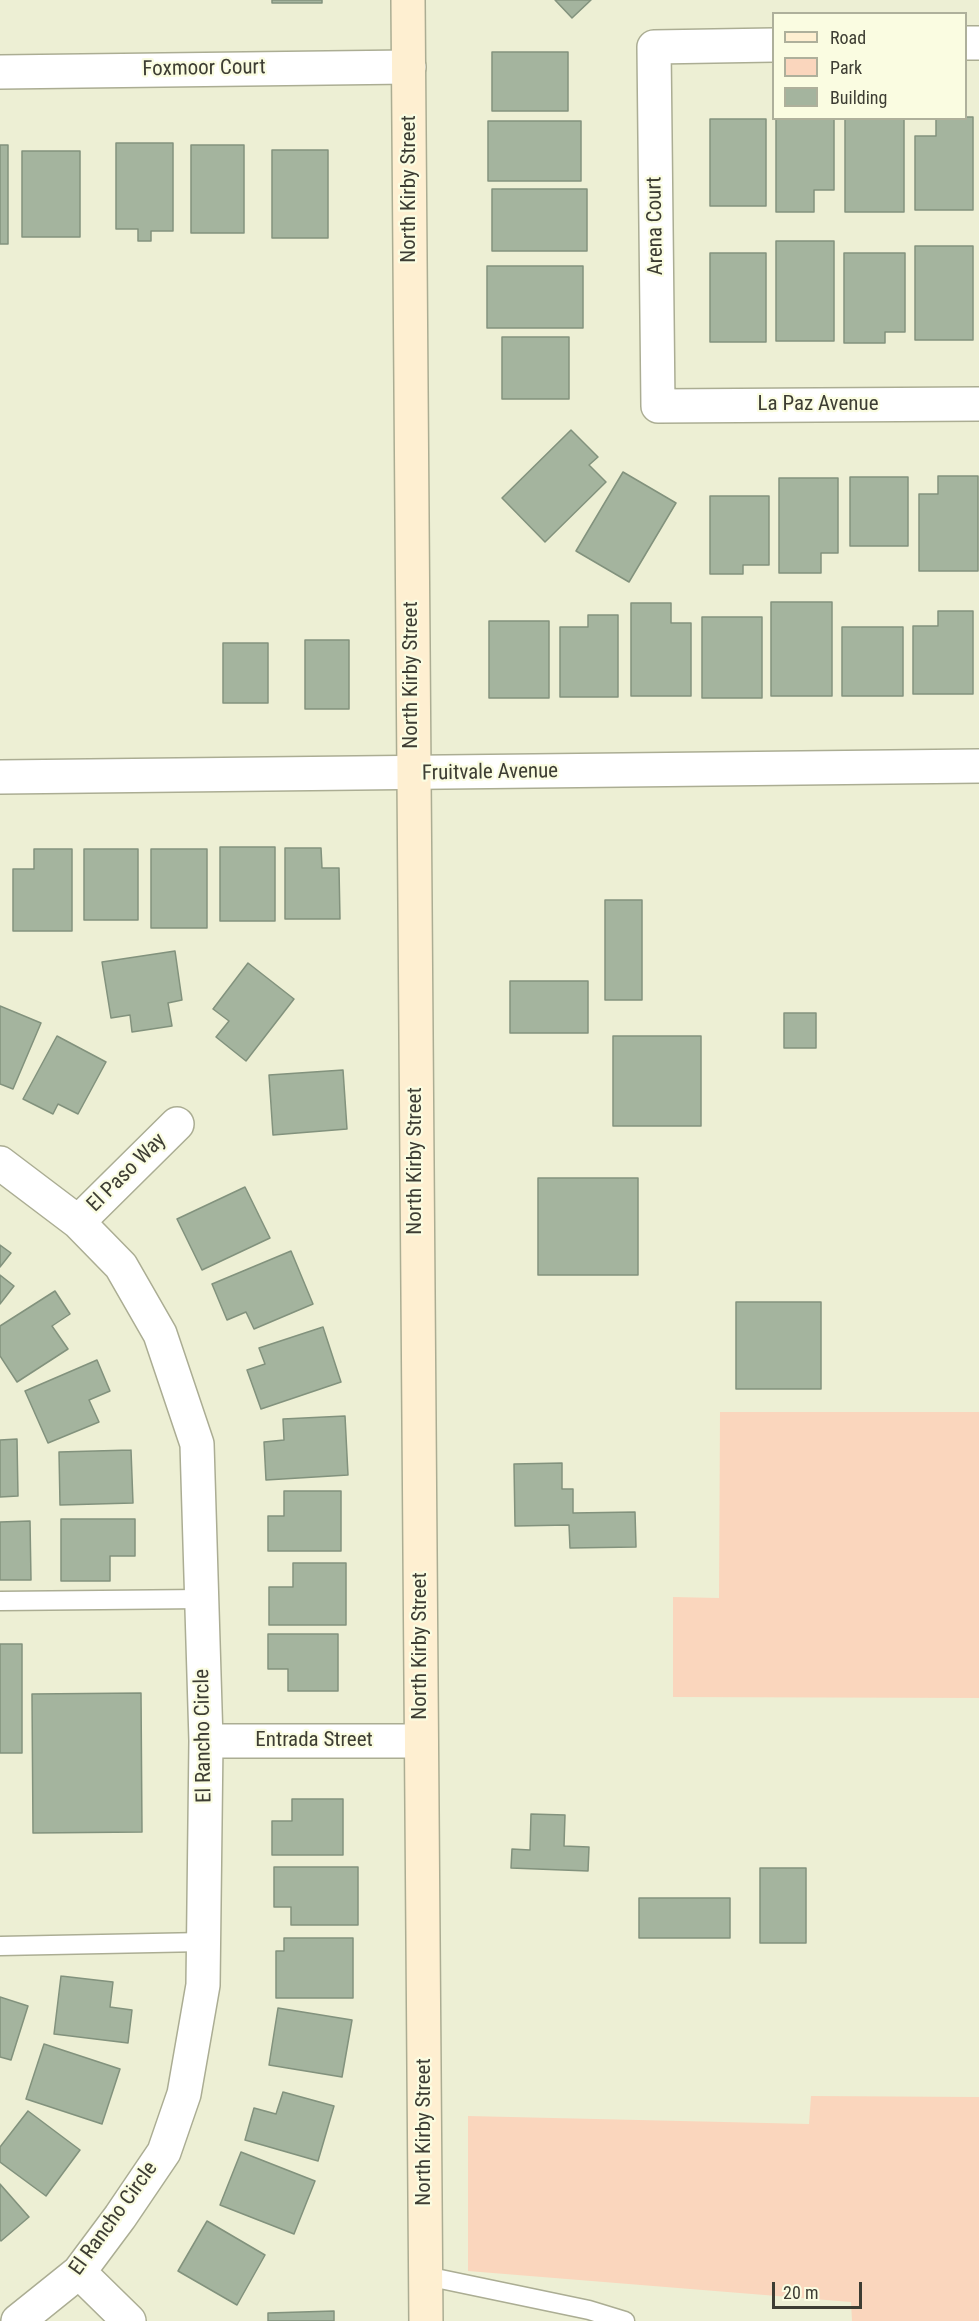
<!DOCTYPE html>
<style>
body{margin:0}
#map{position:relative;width:979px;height:2321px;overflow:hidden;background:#edefd4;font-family:"Roboto Condensed",sans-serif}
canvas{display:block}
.legend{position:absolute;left:772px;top:12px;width:195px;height:108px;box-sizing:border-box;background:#fafce1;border:2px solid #aeb09b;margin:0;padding:8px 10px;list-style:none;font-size:18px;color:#3d3d33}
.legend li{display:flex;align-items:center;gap:12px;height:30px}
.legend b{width:30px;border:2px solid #aeb09b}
.scale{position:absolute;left:772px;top:2282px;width:90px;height:27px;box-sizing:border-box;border:3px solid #3d3d33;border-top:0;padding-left:8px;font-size:18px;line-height:21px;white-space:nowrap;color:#3d3d33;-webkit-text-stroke:4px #fafce1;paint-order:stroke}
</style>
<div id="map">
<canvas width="979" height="2321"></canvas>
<ul class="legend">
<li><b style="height:8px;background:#feefd1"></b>Road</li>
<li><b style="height:16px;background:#fad6bd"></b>Park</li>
<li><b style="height:16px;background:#a4b49e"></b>Building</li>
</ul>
<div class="scale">20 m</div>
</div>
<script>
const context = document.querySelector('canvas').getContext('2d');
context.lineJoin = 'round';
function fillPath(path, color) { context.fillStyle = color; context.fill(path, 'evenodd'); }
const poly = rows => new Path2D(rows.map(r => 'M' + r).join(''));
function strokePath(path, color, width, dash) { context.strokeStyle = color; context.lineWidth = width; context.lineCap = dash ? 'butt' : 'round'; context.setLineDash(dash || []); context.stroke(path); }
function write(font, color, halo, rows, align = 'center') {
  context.font = font + ' "Roboto Condensed",sans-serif'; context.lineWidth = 4.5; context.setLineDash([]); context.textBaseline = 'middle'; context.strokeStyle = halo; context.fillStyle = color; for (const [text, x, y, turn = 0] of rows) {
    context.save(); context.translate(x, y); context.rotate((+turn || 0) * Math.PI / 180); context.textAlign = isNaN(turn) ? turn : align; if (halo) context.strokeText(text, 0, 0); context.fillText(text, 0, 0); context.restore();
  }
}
fillPath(poly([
 [720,1412,979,1412,979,1698,673,1697,673,1597,719,1598],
 [811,2096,979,2097,979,2321,852,2321,851,2302,468,2271,468,2116,809,2124]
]), '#fad6bd');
const building = poly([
 [272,0,322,0,322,3,272,3,272,0],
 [555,0,591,0,572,18,555,0],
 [492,52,568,52,568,111,492,111,492,52],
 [966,117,973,117,973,210,915,210,915,136,936,136,936,118,966,117],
 [776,118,834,118,834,190,814,190,814,212,776,212,776,118],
 [845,118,904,118,904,212,845,212,845,118],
 [710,119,766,119,766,206,710,206,710,119],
 [488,121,581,121,581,181,488,181,488,121],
 [116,143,173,143,173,231,151,231,151,241,138,241,138,229,116,229,116,143],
 [0,145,8,145,8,244,0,244,0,145],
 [191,145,244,145,244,233,191,233,191,145],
 [272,150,328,150,328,238,272,238,272,150],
 [22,151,80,151,80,237,22,237,22,151],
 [492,189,587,189,587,251,492,251,492,189],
 [776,241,834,241,834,341,776,341,776,241],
 [915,246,973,246,973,340,915,340,915,246],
 [710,253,766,253,766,342,710,342,710,253],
 [844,253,905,253,905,332,885,332,885,343,844,343,844,253],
 [487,266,583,266,583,328,487,328,487,266],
 [502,337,569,337,569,399,502,399,502,337],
 [571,430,598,457,589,465,606,482,545,542,502,498,571,430],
 [623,472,676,503,629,582,576,551,623,472],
 [938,476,978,476,978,571,919,571,919,494,938,494,938,476],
 [850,477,908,477,908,546,850,546,850,477],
 [779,478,838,478,838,553,821,553,821,573,779,573,779,478],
 [710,496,769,496,769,565,743,565,743,574,710,574,710,496],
 [771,602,832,602,832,696,771,696,771,602],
 [631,603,671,603,671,623,691,623,691,696,631,696,631,603],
 [938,611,973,611,973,694,913,694,913,626,938,626,938,611],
 [588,615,618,615,618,697,560,697,560,627,588,627,588,615],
 [702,617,762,617,762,698,702,698,702,617],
 [489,621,549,621,549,698,489,698,489,621],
 [842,627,903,627,903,696,842,696,842,627],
 [305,640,349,640,349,709,305,709,305,640],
 [223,643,268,643,268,703,223,703,223,643],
 [220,847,275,847,275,921,220,921,220,847],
 [285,848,321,848,322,868,339,868,340,919,285,919,285,848],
 [34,849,72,849,72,931,13,931,13,869,34,869,34,849],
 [84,849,138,849,138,920,84,920,84,849],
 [151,849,207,849,207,928,151,928,151,849],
 [605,900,642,900,642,1000,605,1000,605,900],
 [175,951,182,1000,168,1003,172,1026,132,1032,130,1015,111,1018,102,962,175,951],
 [248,963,294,999,246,1061,216,1037,229,1021,213,1009,248,963],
 [510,981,588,981,588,1033,510,1033,510,981],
 [0,1006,41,1023,13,1089,0,1084,0,1006],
 [784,1013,816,1013,816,1048,784,1048,784,1013],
 [57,1036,106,1062,78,1114,58,1104,53,1114,23,1099,57,1036],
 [613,1036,701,1036,701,1126,613,1126,613,1036],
 [343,1070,347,1129,273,1135,269,1075,343,1070],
 [538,1178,638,1178,638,1275,538,1275,538,1178],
 [245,1187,270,1238,202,1270,177,1219,245,1187],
 [0,1245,11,1253,0,1267,0,1245],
 [291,1251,313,1304,254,1329,246,1312,227,1320,212,1284,291,1251],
 [0,1275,14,1286,0,1304,0,1275],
 [55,1291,70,1314,52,1326,68,1349,17,1382,0,1356,0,1326,55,1291],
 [736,1302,821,1302,821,1389,736,1389,736,1302],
 [323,1327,341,1382,261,1409,247,1370,265,1364,259,1348,323,1327],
 [97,1360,110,1391,89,1400,99,1422,48,1443,25,1391,97,1360],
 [345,1416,348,1475,266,1480,264,1442,284,1440,283,1419,345,1416],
 [17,1439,18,1496,0,1497,0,1440,17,1439],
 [131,1450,133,1503,60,1505,59,1452,131,1450],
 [562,1463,562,1489,573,1489,573,1513,635,1512,636,1547,570,1548,569,1525,515,1526,514,1464,562,1463],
 [284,1491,341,1491,341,1551,268,1551,268,1516,284,1516,284,1491],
 [61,1519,135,1519,135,1556,110,1556,110,1581,61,1581,61,1519],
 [30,1521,31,1580,0,1580,0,1522,30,1521],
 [293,1563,346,1563,346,1625,269,1625,269,1587,293,1587,293,1563],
 [268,1634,338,1634,338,1691,288,1691,288,1669,268,1669,268,1634],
 [0,1644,22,1644,22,1753,0,1753,0,1644],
 [141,1693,142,1832,33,1833,32,1694,141,1693],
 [292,1799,343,1799,343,1855,272,1855,272,1821,292,1821,292,1799],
 [531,1814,565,1815,564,1846,589,1847,588,1871,511,1868,512,1849,530,1850,531,1814],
 [274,1867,358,1867,358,1925,291,1925,291,1907,274,1907,274,1867],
 [760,1868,806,1868,806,1943,760,1943,760,1868],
 [639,1898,730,1898,730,1938,639,1938,639,1898],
 [284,1938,353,1938,353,1998,276,1998,276,1951,284,1951,284,1938],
 [61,1976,113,1982,110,2007,132,2010,128,2043,54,2034,61,1976],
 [0,1997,28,2006,11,2060,0,2057,0,1997],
 [278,2008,352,2020,342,2077,269,2065,278,2008],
 [44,2044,120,2069,102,2124,26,2099,44,2044],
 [283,2092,334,2106,318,2161,245,2140,254,2108,276,2114,283,2092],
 [28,2111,80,2150,46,2196,0,2162,0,2147,28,2111],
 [241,2152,315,2181,294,2234,220,2205,241,2152],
 [0,2184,29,2217,1,2241,0,2240,0,2184],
 [207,2221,265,2255,237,2305,178,2271,207,2221],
 [334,2311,334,2321,268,2321,268,2313,334,2311]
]);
fillPath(building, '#a4b49e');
strokePath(building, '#82927d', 1.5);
const lane = poly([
 [0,1601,202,1599],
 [0,1946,204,1942],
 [426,2276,589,2310,625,2321]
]);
const street = poly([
 [966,43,979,43],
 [774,45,654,47,658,406,979,404],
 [0,72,409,67],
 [0,777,979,766],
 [0,1163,78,1222,121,1266,160,1334,197,1444,206,1741,203,1985,184,2094,164,2152,120,2217,79,2272,18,2321],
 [78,1222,177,1124],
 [206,1741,421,1741],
 [79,2272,129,2321]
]);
const secondary = poly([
 [408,0,426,2321]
]);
strokePath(lane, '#abad93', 21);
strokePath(street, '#abad93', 36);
strokePath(secondary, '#abad93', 36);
strokePath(lane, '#fff', 18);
strokePath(street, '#fff', 33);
strokePath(secondary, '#feefd1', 33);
write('21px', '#3d3d33', '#fafce1', [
 ["Foxmoor Court",204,69,-1],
 ["North Kirby Street",410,189,-90],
 ["Arena Court",656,226,-91],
 ["La Paz Avenue",818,405],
 ["North Kirby Street",412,675,-90],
 ["Fruitvale Avenue",490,773,-1],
 ["North Kirby Street",416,1161,-90],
 ["El Paso Way",127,1173,-45],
 ["North Kirby Street",421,1646,-90],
 ["El Rancho Circle",204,1736,-91],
 ["Entrada Street",314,1741],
 ["North Kirby Street",425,2132,-90],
 ["El Rancho Circle",114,2219,-54]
]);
</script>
